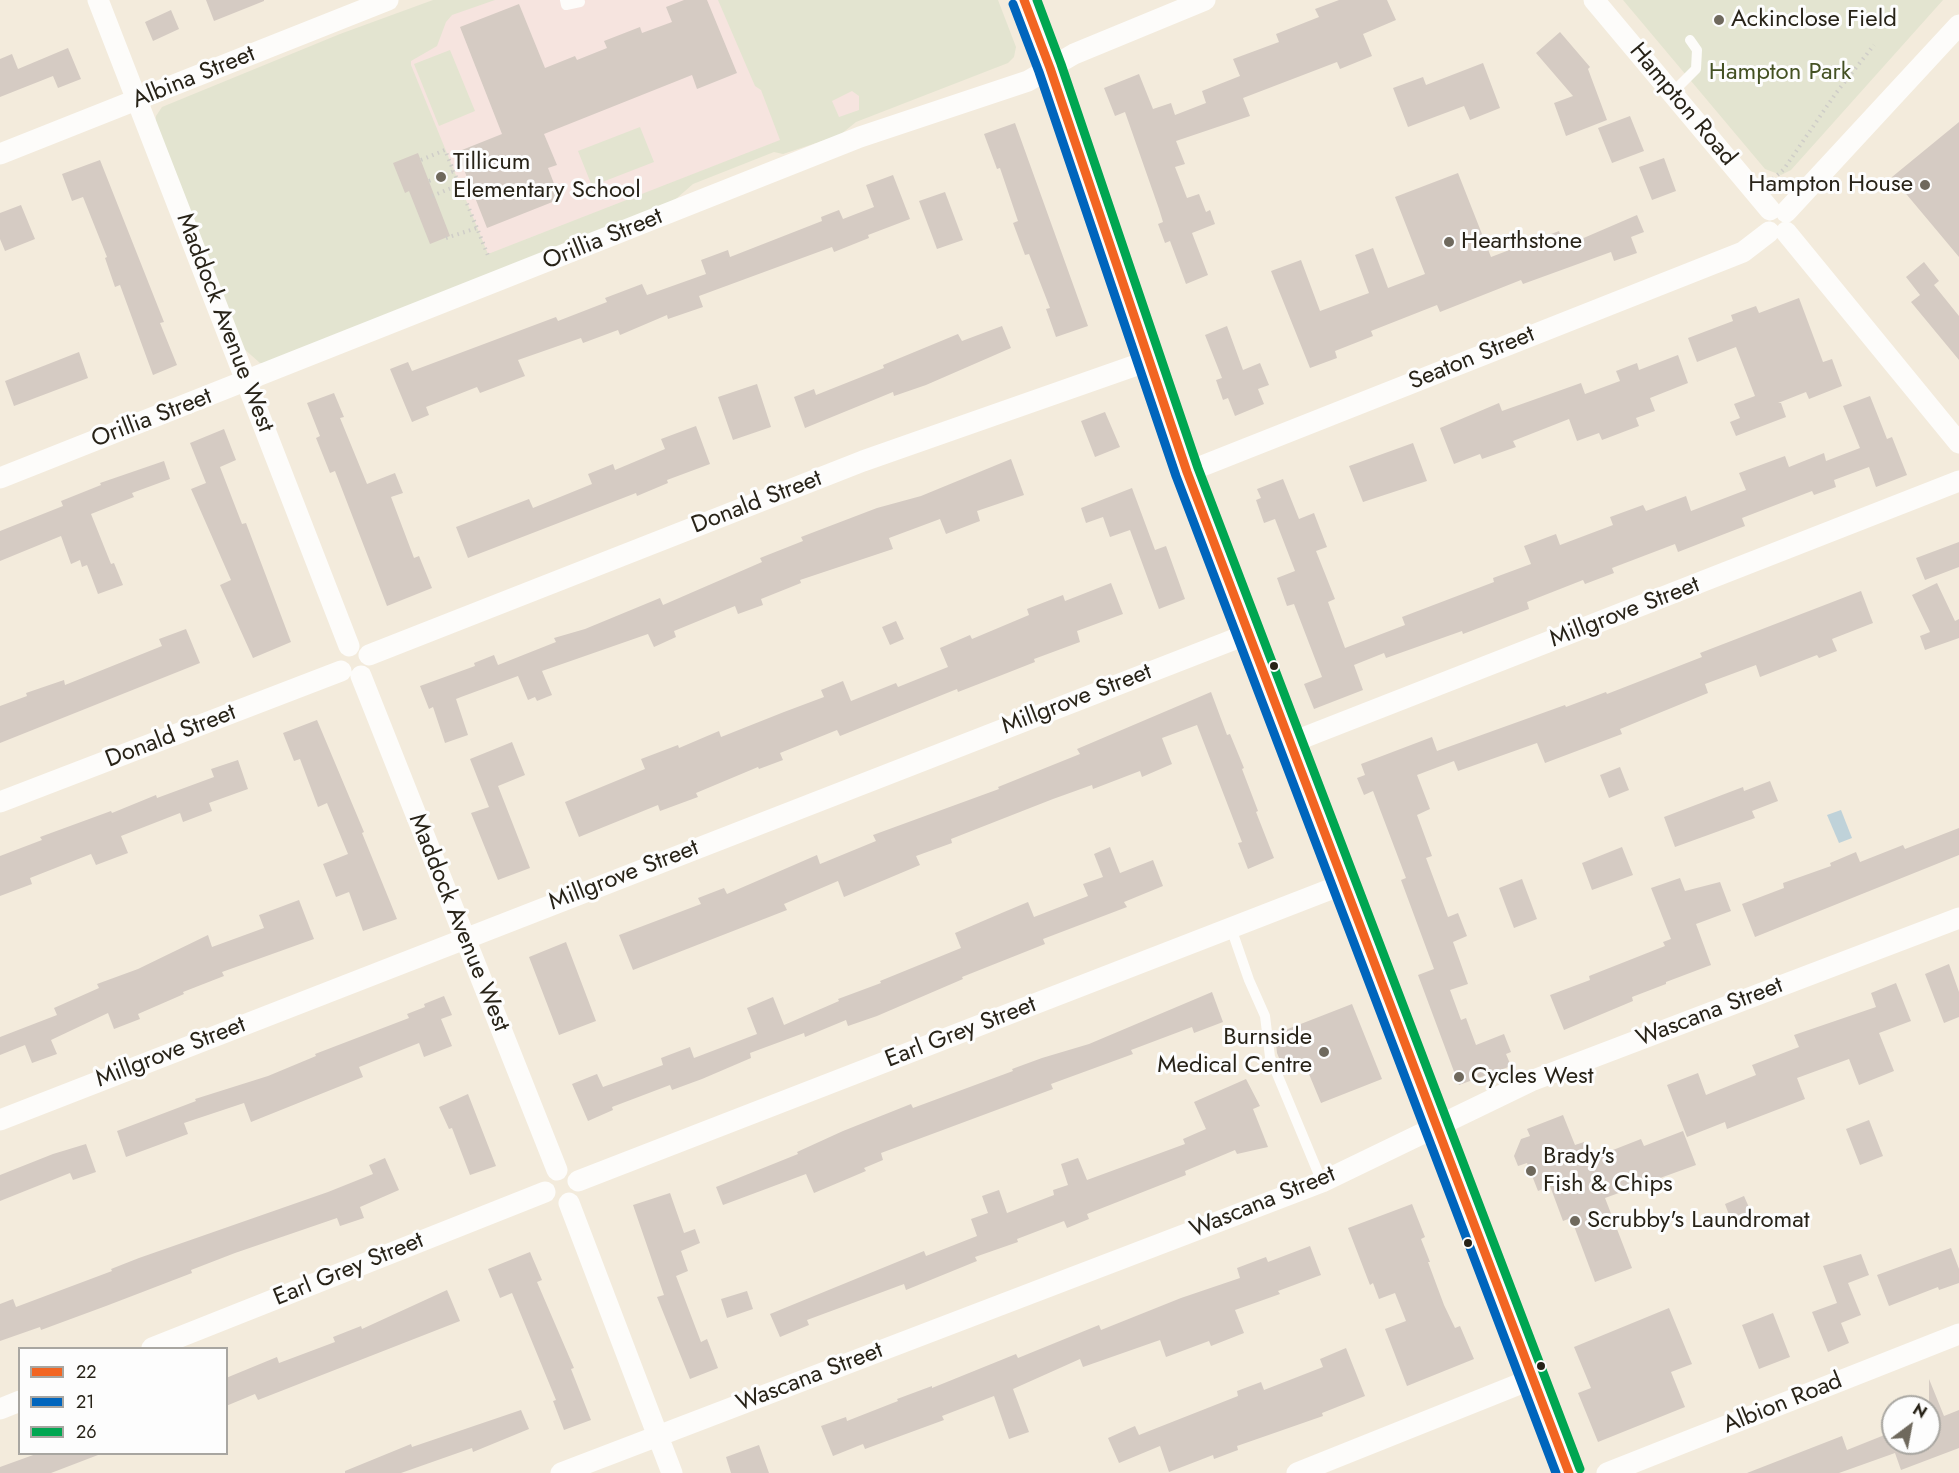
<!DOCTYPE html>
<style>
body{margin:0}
#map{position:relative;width:1959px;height:1473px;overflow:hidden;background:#f3ebdc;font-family:Jost,sans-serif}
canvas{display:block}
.legend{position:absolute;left:18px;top:1347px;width:210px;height:108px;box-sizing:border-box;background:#fdfdfd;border:2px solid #a8a6a1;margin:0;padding:8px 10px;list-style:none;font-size:18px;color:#282318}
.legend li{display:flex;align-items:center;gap:12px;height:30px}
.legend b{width:30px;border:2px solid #a8a6a1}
.north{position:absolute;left:1881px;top:1395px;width:60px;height:60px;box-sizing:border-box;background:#fdfdfd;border:2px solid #a8a6a1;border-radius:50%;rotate:32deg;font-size:16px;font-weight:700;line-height:24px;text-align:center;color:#282318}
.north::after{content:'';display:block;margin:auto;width:21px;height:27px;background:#6f695d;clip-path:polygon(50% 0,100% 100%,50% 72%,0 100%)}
</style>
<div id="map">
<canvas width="1959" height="1473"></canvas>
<ul class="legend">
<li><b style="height:8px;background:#f26522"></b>22</li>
<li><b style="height:8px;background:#0065bd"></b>21</li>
<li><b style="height:8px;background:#00a651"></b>26</li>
</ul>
<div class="north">N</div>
</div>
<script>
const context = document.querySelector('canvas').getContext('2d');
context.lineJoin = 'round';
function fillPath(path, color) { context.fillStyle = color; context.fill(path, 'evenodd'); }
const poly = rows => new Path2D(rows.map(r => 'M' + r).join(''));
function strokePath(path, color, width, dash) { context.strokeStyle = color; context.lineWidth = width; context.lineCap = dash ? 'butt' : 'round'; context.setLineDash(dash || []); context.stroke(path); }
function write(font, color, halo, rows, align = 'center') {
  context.font = font + ' Jost,sans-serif'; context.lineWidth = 6; context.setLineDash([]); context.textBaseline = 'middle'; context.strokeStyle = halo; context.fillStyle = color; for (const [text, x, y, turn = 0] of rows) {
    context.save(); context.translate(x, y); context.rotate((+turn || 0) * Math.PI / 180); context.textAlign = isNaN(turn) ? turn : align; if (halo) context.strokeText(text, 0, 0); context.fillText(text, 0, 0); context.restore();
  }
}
fillPath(poly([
 [486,0,992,0,859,110,262,342,177,122]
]), '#f6e4df');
fillPath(poly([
 [433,0,495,0,452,15,446,22,437,46,411,61,411,65,488,254,780,140,761,90,755,86,718,0,998,0,1016,47,1014,57,1008,63,856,122,840,135,783,154,774,152,693,184,669,205,267,363,260,363,243,348,155,124,156,116,162,107,340,34],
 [852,91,859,96,859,110,839,117,832,101],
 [1623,0,1943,0,1791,170,1781,175,1765,169],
 [450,50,475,111,439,126,414,64],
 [640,127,654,162,592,186,578,151]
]), '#e3e4d0');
fillPath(poly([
 [1841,810,1852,838,1839,843,1827,815]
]), '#bfd2d9');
fillPath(poly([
 [206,0,264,0,264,1,214,21],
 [684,0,707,0,737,73,697,89,692,75,544,134,557,165,548,168,560,199,487,228,457,152,502,134,460,27,519,4,545,68,575,56,577,60,607,48,604,41,640,27,642,33,672,22,666,7],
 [1339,0,1387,0,1396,20,1363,34,1372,56,1340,69,1337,62,1243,98,1250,116,1176,141,1185,164,1175,167,1187,198,1199,194,1206,212,1210,210,1215,224,1192,233,1208,275,1186,284,1170,241,1165,243,1158,224,1163,222,1159,209,1125,112,1115,116,1104,88,1139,74,1153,109,1171,103,1175,115,1206,103,1202,91,1240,76,1233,59,1279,42,1276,34,1319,17,1315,9],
 [171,10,179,29,153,41,145,22],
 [1560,32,1590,67,1588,69,1607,120,1566,136,1554,103,1573,96,1536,53],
 [68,48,81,79,58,88,53,76,0,97,0,59,12,54,18,69],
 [1483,63,1500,108,1470,120,1464,106,1408,127,1393,88,1423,77,1426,85],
 [1630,116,1644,151,1612,163,1598,128],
 [1959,122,1959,257,1892,177],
 [1015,123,1088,326,1056,337,1046,309,1050,308,1029,254,1025,255,1013,223,1018,221,1000,168,997,169,984,134],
 [418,153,450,236,430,244,409,191,405,193,393,163],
 [1664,158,1676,191,1652,200,1639,167],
 [100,160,164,322,160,323,177,365,153,375,120,285,115,287,105,258,107,257,83,197,72,201,62,174],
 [1458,173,1491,257,1559,231,1565,246,1637,215,1644,232,1631,237,1637,253,1614,261,1611,252,1523,284,1521,280,1440,312,1437,305,1371,331,1373,336,1335,351,1337,358,1310,368,1271,271,1301,260,1320,311,1369,293,1355,255,1373,248,1388,288,1425,274,1395,197],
 [893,175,910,219,868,235,869,238,834,252,832,247,699,296,703,307,668,319,667,315,620,335,618,330,583,343,581,338,518,360,525,376,480,393,477,387,426,407,429,415,412,422,390,369,408,362,412,371,556,317,558,321,607,302,605,298,642,284,647,295,706,274,701,260,728,250,730,257,822,221,821,217,839,210,843,219,874,207,866,185],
 [945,192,963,240,937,249,919,201],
 [21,205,35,239,5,251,0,239,0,213],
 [1924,262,1939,281,1934,285,1959,316,1959,360,1911,302,1920,295,1906,277],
 [1799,298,1823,362,1832,359,1842,386,1809,399,1806,392,1778,403,1781,403,1786,417,1736,436,1730,422,1740,418,1734,404,1755,396,1736,347,1697,362,1688,338,1733,321,1731,315,1756,306,1759,313],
 [1002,326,1011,348,926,385,894,396,893,392,805,428,794,397,814,389,816,395,884,368,883,365,958,334,962,341],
 [1227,326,1243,370,1260,363,1269,385,1258,389,1264,404,1235,416,1228,398,1223,400,1216,380,1222,378,1205,335],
 [79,352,88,378,14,406,5,381],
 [1678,355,1688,383,1650,398,1655,411,1636,418,1639,426,1602,440,1599,433,1577,441,1569,419,1513,441,1516,447,1482,459,1480,454,1454,464,1440,428,1499,403,1502,411,1581,383,1585,394,1620,381,1616,371,1637,363,1639,370],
 [757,384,771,427,733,440,718,397],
 [334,393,344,417,340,418,367,484,395,473,403,493,391,497,414,558,419,556,432,588,387,606,335,471,330,473,316,438,320,436,307,403],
 [1870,396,1887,439,1892,437,1907,475,1876,487,1869,467,1834,480,1836,487,1814,495,1812,491,1742,518,1745,526,1678,552,1675,544,1612,568,1614,573,1585,584,1583,580,1527,602,1529,609,1463,634,1462,631,1386,658,1384,653,1354,665,1363,690,1314,709,1304,684,1322,677,1294,604,1287,606,1277,578,1295,571,1275,519,1264,523,1256,500,1261,498,1257,489,1283,479,1299,519,1314,513,1327,547,1316,551,1335,599,1328,602,1345,648,1405,625,1402,617,1494,582,1493,578,1531,564,1524,546,1556,534,1560,545,1613,525,1610,517,1643,505,1646,511,1686,496,1691,511,1746,490,1739,473,1785,456,1789,467,1824,453,1826,461,1860,448,1843,406],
 [1105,412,1120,447,1095,457,1081,421],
 [696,426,710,464,667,480,668,483,637,496,636,493,468,558,456,527,529,499,533,508,592,484,588,474,613,464,615,470,665,449,661,439],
 [224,429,236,460,220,467,242,524,246,523,291,642,253,658,220,585,231,580,191,489,206,483,190,443],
 [1413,443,1427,481,1363,502,1349,466],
 [1011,459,1024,495,977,511,980,521,946,534,940,519,889,538,893,549,800,580,801,583,761,599,763,605,738,614,735,606,674,631,676,637,654,647,648,634,542,671,552,695,537,701,535,697,528,700,518,676,461,697,456,699,468,735,445,743,433,707,429,709,420,686,475,666,474,663,494,655,498,665,556,642,554,638,585,629,660,598,663,605,762,562,760,558,803,541,801,537,877,508,921,496],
 [164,461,170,479,132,493,134,497,91,514,111,564,114,563,123,585,98,594,87,565,82,567,80,560,71,564,61,536,0,561,0,531,63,506,61,501,101,485,100,483],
 [1132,488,1155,550,1166,546,1185,599,1159,609,1130,530,1110,537,1103,517,1086,523,1081,508],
 [1959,542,1959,567,1925,580,1916,558],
 [1111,583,1123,614,1077,631,1080,642,1034,659,1035,662,1002,675,958,692,957,689,840,736,837,730,780,753,783,760,759,769,758,767,696,793,698,797,660,811,658,805,579,837,565,802,645,769,641,759,678,745,679,748,719,731,721,737,784,712,824,697,821,690,843,681,851,701,896,683,898,687,948,667,940,648,970,635,972,639,1029,615,1027,609,1063,595,1065,601],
 [1937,583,1955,621,1959,619,1959,638,1925,650,1920,636,1930,632,1912,595],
 [1861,591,1873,623,1832,639,1837,651,1819,658,1817,655,1760,677,1756,665,1705,684,1708,693,1620,729,1622,734,1545,763,1537,743,1458,771,1454,761,1417,775,1430,809,1417,815,1432,856,1426,858,1448,917,1458,913,1467,936,1453,942,1468,984,1450,990,1461,1020,1466,1018,1476,1045,1504,1034,1511,1052,1506,1054,1511,1066,1459,1085,1418,975,1434,969,1401,880,1406,878,1373,791,1364,795,1357,778,1365,775,1361,764,1432,737,1437,751,1565,705,1566,707,1606,692,1607,694,1702,657,1700,653],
 [896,621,904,639,890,645,882,627],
 [186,629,200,663,0,743,0,706,27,696,26,693,64,680,65,685,162,646,159,639],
 [1211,692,1227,735,1230,734,1244,768,1242,769,1258,811,1256,812,1274,858,1248,869,1238,843,1242,842,1197,725,1162,738,1172,764,1142,777,1140,771,1093,789,1092,785,1053,799,951,839,952,843,916,856,920,865,844,897,838,881,784,904,787,910,633,970,619,935,701,904,698,898,724,888,727,894,817,855,820,864,876,841,873,835,999,789,998,787,1080,754,1077,749],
 [317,720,364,832,362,833,397,919,363,931,349,892,336,897,323,864,348,854,327,803,318,807,300,759,294,761,283,733],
 [512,742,525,775,498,786,530,868,498,880,471,813,489,807,470,759],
 [238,760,248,789,209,803,212,811,183,822,180,813,121,836,128,853,96,865,91,854,30,878,32,884,0,896,0,856,42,840,40,837,111,811,112,813,156,795,157,798,214,777,211,769],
 [1620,767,1629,790,1609,798,1600,775],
 [1770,781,1778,801,1752,811,1755,818,1675,847,1664,817,1743,787,1744,791],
 [1959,828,1959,855,1755,937,1742,904,1784,888,1783,883,1831,866,1830,863,1856,852,1860,862,1903,845,1905,849],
 [1110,847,1120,873,1153,860,1163,886,1124,902,1127,907,1043,939,1045,944,962,977,963,979,877,1016,848,1026,846,1020,805,1037,804,1033,750,1053,751,1058,702,1079,672,1090,670,1085,612,1107,613,1110,588,1121,572,1084,597,1074,603,1087,663,1065,661,1058,690,1047,694,1058,757,1034,747,1008,773,997,784,1025,839,1001,838,999,881,983,880,981,961,948,955,933,1004,912,1028,902,1034,917,1088,896,1083,884,1103,877,1094,854],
 [1622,847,1633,875,1592,890,1582,863],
 [1680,878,1685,891,1720,882,1731,911,1696,924,1711,965,1666,982,1666,984,1632,997,1633,1001,1564,1030,1550,995,1590,980,1589,976,1665,946,1663,942,1671,939,1651,888],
 [1522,879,1537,919,1514,928,1499,888],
 [299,900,314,939,222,972,224,976,183,992,184,994,138,1014,140,1019,114,1029,108,1013,51,1040,57,1054,32,1063,25,1045,0,1055,0,1037,57,1015,54,1008,99,988,97,984,138,969,208,935,212,947,264,928,259,915],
 [566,942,596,1021,559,1035,529,957],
 [1949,964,1959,992,1959,1017,1944,1023,1925,974],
 [1896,983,1911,1021,1879,1033,1894,1071,1859,1085,1849,1059,1797,1078,1805,1099,1727,1129,1725,1122,1687,1137,1667,1085,1698,1073,1706,1095,1756,1075,1752,1065,1799,1047,1794,1035,1876,1007,1871,993],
 [1212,992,1223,1022,1194,1033,1192,1027,1131,1050,1133,1054,1051,1084,1053,1089,881,1153,883,1160,864,1168,866,1171,814,1193,806,1174,723,1205,716,1187,798,1154,797,1152,843,1131,911,1104,913,1108,1013,1071,1012,1069,1042,1058,1089,1044],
 [444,996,452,1015,441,1019,452,1046,424,1057,419,1043,359,1067,363,1077,251,1122,244,1103,184,1123,188,1134,126,1157,117,1131,196,1101,195,1099,268,1076,316,1056,315,1054,409,1018,407,1014,425,1007,424,1004],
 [1352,1004,1382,1079,1321,1103,1306,1067,1286,1075,1277,1053,1275,1034],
 [1246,1079,1260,1106,1253,1109,1268,1147,1237,1154,1235,1150,1185,1171,1186,1175,1087,1214,1089,1219,1067,1228,1064,1221,1017,1239,1018,1242,975,1257,977,1261,906,1290,904,1284,807,1320,809,1325,780,1337,770,1314,924,1251,926,1256,977,1236,971,1219,988,1213,982,1196,999,1190,1007,1213,1054,1195,1053,1190,1068,1185,1061,1164,1078,1158,1087,1180,1185,1144,1183,1139,1206,1129,1194,1102],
 [468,1094,496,1166,470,1175,452,1128,449,1129,439,1107],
 [1563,1115,1575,1145,1584,1142,1590,1159,1641,1139,1644,1146,1683,1131,1696,1165,1605,1198,1632,1268,1595,1282,1571,1218,1563,1221,1550,1186,1538,1191,1527,1163,1518,1166,1514,1156,1521,1139,1530,1136,1527,1129],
 [1869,1120,1883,1156,1860,1165,1846,1129],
 [86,1144,96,1172,73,1180,70,1173,0,1201,0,1175,53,1154],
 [385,1158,399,1190,360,1207,364,1218,340,1226,337,1218,235,1253,191,1270,192,1273,106,1306,41,1330,40,1327,0,1341,0,1304,13,1299,16,1307,112,1271,111,1269,139,1258,328,1192,373,1174,369,1165],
 [670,1193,684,1233,695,1229,700,1243,681,1251,688,1271,676,1276,701,1342,707,1339,718,1368,690,1379,657,1297,664,1295,633,1205],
 [1744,1196,1751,1212,1731,1220,1725,1204],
 [1412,1204,1425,1237,1421,1239,1430,1262,1428,1262,1444,1305,1455,1328,1460,1326,1474,1359,1407,1386,1385,1329,1406,1321,1395,1293,1379,1299,1373,1283,1370,1285,1348,1228],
 [1310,1246,1321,1275,1278,1291,1280,1294,1235,1310,1244,1333,1211,1346,1209,1341,1166,1357,1160,1340,1083,1367,1080,1359,1013,1389,1029,1432,1009,1439,994,1396,942,1416,944,1420,865,1449,863,1444,833,1456,821,1426,846,1417,847,1421,898,1401,897,1399,932,1386,932,1388,1016,1354,1018,1358,1099,1325,1101,1330,1181,1298,1240,1278,1237,1268,1266,1257,1268,1262],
 [1951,1248,1959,1269,1959,1283,1939,1290,1938,1287,1889,1306,1877,1275],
 [530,1252,542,1280,537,1282,574,1368,571,1369,591,1420,564,1430,553,1401,556,1400,512,1293,500,1298,488,1269],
 [1861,1254,1869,1275,1848,1283,1861,1315,1841,1323,1849,1343,1828,1352,1812,1312,1837,1303,1823,1266],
 [447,1290,460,1321,258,1400,255,1394,226,1406,226,1378,277,1357,279,1363,335,1342,333,1337,361,1326,362,1329],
 [747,1291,753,1309,727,1318,721,1299],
 [1669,1308,1692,1364,1671,1372,1685,1407,1598,1442,1578,1393,1591,1388,1574,1347],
 [1773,1313,1790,1357,1759,1369,1742,1325],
 [1346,1348,1365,1396,1322,1413,1323,1416,1237,1446,1238,1450,1214,1459,1213,1455,1169,1472,1160,1446,1119,1463,1108,1438,1135,1426,1139,1435,1238,1396,1237,1391,1261,1382,1264,1390,1323,1367,1320,1359],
 [1929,1379,1944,1416,1959,1410,1959,1448,1901,1470,1895,1453,1839,1473,1747,1473,1842,1436,1847,1450,1892,1432,1893,1443,1929,1443],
 [521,1410,529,1429,473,1452,472,1448,401,1473,345,1473,345,1471,411,1444,412,1447],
 [759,1445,769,1473,731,1473,726,1457],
 [36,1454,98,1454,98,1455,51,1473,0,1473,0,1467]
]), '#d5cbc3');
strokePath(poly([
 [421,160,445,150,477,228],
 [1773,179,1784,169,1836,93,1874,45],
 [429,181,454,171],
 [432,196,459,185],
 [446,238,477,228,489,258]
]), '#cfcdc8', 4, [1.5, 4.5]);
strokePath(poly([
 [565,0,566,5,580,2],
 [1672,93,1696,69,1697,50,1690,40],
 [1231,928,1249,980,1265,1016,1270,1057,1322,1182]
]), '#fdfcfa', 10);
strokePath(poly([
 [98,0,349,646],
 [1594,0,1770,210],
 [0,154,388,0],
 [1786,212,1959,25],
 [1786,232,1959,443],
 [1187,472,1743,252,1769,232],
 [0,478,860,137,1028,81,1074,54,1205,0],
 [369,655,863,461,1148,361],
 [361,676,557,1170],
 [1290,743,1959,481],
 [0,802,341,671],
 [0,1120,1248,634],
 [578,1181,1344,884],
 [569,1203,672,1473],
 [152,1348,545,1192],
 [0,1409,20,1401],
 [561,1473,1322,1182,1531,1081,1959,918],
 [1297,1473,1532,1379],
 [1607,1473,1959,1334]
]), '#fdfcfa', 21);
strokePath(poly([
 [1024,0,1050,68,1187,472,1569,1473]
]), '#fdfcfa', 28);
strokePath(poly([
 [1024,0,1050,68,1187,472,1569,1473]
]), '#f26522', 9);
strokePath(poly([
 [1013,4,1039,72,1176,476,1556,1473]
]), '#0065bd', 9);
strokePath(poly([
 [1037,0,1061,64,1198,468,1580,1469]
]), '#00a651', 9);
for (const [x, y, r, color] of [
 [1719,20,6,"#6f695d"],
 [441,177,6,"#6f695d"],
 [1925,185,6,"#6f695d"],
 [1449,242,6,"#6f695d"],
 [1274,666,5,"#282318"],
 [1324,1052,6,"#6f695d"],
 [1459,1077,6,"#6f695d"],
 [1531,1171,6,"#6f695d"],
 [1575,1221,6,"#6f695d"],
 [1468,1243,5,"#282318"],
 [1541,1366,5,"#282318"]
]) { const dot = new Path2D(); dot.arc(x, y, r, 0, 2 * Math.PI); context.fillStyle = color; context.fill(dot); strokePath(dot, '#fdfdfd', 2); }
write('24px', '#282318', '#fdfdfd', [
 ["Ackinclose Field",1731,20],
 ["Tillicum",453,163],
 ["Elementary School",453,191],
 ["Hampton House",1913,185,"right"],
 ["Hearthstone",1461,242],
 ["Burnside",1312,1038,"right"],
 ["Medical Centre",1312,1066,"right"],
 ["Cycles West",1471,1077],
 ["Brady's",1543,1157],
 ["Fish & Chips",1543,1185],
 ["Scrubby's Laundromat",1587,1221]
], 'left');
write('24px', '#445123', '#fdfdfd', [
 ["Hampton Park",1780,73]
]);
write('24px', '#282318', '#fdfdfd', [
 ["Albina Street",194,78,-22],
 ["Hampton Road",1682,105,50],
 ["Orillia Street",603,240,-22],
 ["Maddock Avenue West",224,323,69],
 ["Seaton Street",1472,359,-22],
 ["Orillia Street",152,419,-21],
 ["Donald Street",757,503,-21],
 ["Millgrove Street",1625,613,-21],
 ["Millgrove Street",1077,700,-21],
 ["Donald Street",171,737,-21],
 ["Millgrove Street",624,876,-21],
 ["Maddock Avenue West",458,923,68],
 ["Wascana Street",1710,1013,-21],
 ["Earl Grey Street",961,1033,-21],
 ["Millgrove Street",171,1053,-21],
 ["Wascana Street",1263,1203,-22],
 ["Earl Grey Street",349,1270,-22],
 ["Wascana Street",810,1378,-21],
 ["Albion Road",1783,1404,-22]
]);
</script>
